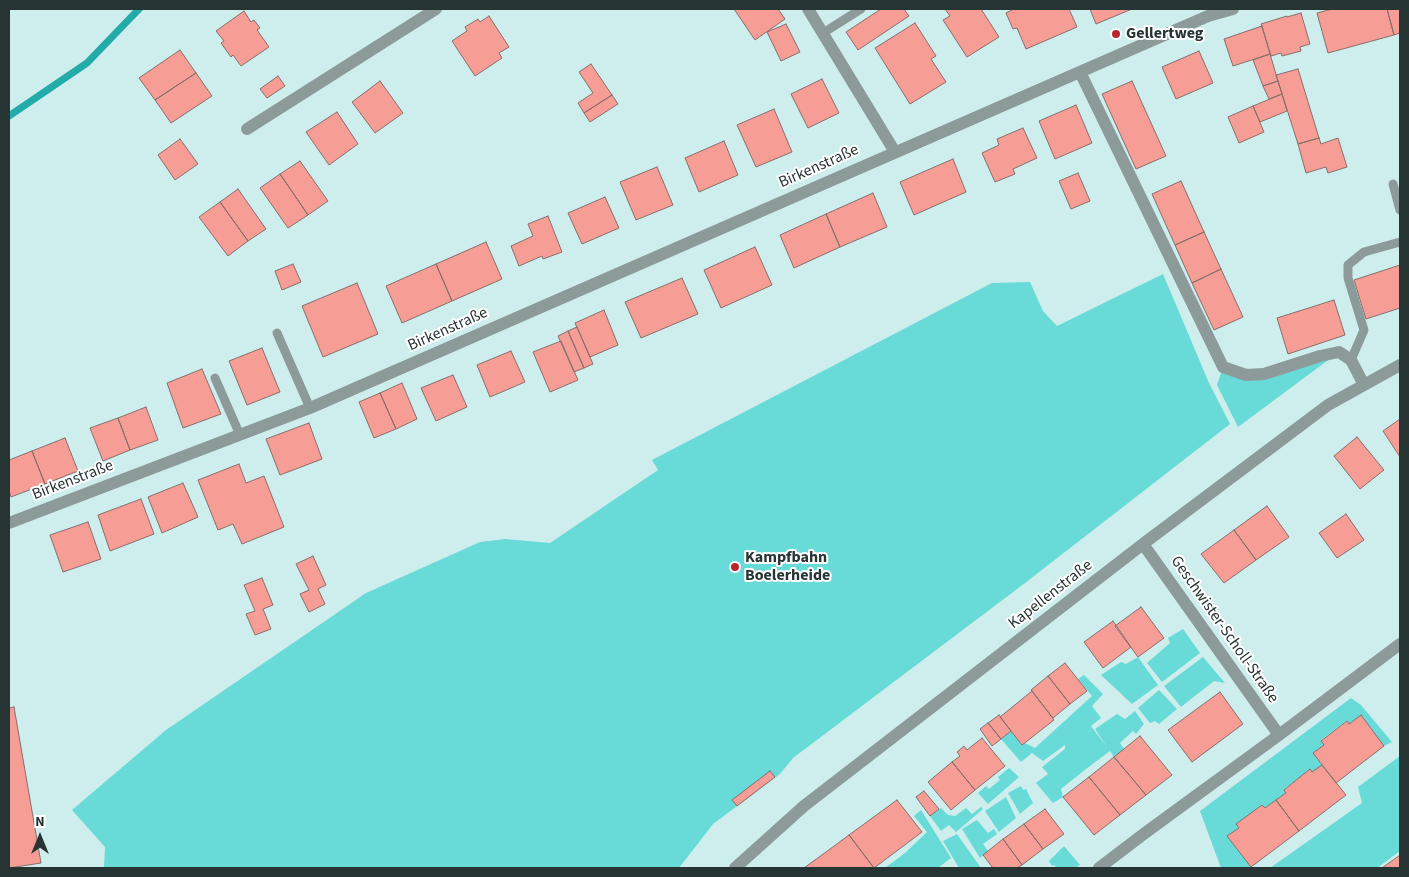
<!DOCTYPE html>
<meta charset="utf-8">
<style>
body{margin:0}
#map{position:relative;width:1409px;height:877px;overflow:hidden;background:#ceeeed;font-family:"Source Sans 3",sans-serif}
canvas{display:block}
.frame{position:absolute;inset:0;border:10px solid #273434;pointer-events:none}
.north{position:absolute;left:15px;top:812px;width:50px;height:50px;-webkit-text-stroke:4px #fff;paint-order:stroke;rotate:0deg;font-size:14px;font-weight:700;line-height:20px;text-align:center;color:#273434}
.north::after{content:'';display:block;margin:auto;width:18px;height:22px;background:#273434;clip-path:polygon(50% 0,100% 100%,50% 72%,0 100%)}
</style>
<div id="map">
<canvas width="1409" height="877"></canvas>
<div class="frame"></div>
<div class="north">N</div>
</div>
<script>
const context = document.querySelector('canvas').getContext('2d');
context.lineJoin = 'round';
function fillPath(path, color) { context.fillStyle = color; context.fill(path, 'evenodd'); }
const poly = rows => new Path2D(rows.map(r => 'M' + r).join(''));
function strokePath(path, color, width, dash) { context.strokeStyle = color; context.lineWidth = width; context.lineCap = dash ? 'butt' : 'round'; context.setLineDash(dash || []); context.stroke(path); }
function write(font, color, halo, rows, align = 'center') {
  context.font = font + ' "Source Sans 3",sans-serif'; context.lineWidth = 4; context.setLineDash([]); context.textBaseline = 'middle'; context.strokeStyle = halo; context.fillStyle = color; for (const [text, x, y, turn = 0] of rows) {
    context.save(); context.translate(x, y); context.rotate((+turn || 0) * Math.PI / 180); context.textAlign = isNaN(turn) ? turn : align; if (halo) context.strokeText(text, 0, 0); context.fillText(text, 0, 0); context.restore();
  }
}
fillPath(poly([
 [1163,274,1209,383,1230,424,1025,583,793,758,780,774,713,824,679,868,104,868,105,847,72,810,166,730,366,593,480,542,505,539,550,543,658,470,652,460,992,283,1030,282,1043,311,1057,326],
 [1339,352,1238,427,1217,385,1223,367,1246,375],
 [1183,629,1200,653,1162,682,1147,663,1170,643,1168,638],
 [1138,657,1158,685,1132,704,1101,675,1121,662,1126,664],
 [1203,657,1225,683,1214,681,1181,707,1164,686],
 [1084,675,1103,694,1092,706,1101,718,1091,726,1107,747,1095,729,1117,714,1125,719,1135,711,1144,724,1136,734,1133,731,1120,743,1124,749,1114,757,1110,751,1086,769,1061,789,1063,797,1053,803,1036,783,1048,774,1042,767,1065,749,1065,745,1043,761,1032,753,1021,762,1001,739,1011,731,1022,745,1025,743,1035,748,1092,696,1078,679],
 [1159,690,1177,709,1159,724,1155,721,1150,723,1138,708],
 [1351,698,1361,705,1392,742,1384,746,1361,716,1349,724,1346,721,1321,740,1324,745,1313,753,1322,765,1312,772,1310,770,1284,789,1286,793,1265,808,1262,805,1237,824,1239,828,1228,836,1252,868,1221,868,1200,811],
 [1400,756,1400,851,1377,868,1270,868,1362,803,1358,787],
 [1009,768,1019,777,988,804,978,793,986,786,989,789,1000,780,998,777],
 [1021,786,1023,790,1026,789,1033,803,1020,814,1008,793],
 [1006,797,1016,818,999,832,985,811],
 [981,807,983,809,956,832,949,825,941,831,930,816,941,808,948,815,955,816,966,808,972,814],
 [921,810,951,858,938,868,885,868,905,853,927,832,914,816],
 [977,820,988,833,994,829,997,834,983,844,988,851,980,858,962,829],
 [957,834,981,868,959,868,943,841],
 [1064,846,1080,865,1075,868,1057,868,1054,865,1052,866,1049,861]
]), '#68dad7');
strokePath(poly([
 [9,116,87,63,139,9]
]), '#23aba9', 7);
const building = poly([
 [734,9,778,9,785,19,755,40,734,9],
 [881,9,904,9,909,16,858,50,846,32,881,9],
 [945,9,981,9,999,37,967,57,943,20,950,16,945,9],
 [1014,9,1069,9,1077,27,1026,49,1017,28,1013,29,1006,13,1014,9],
 [1090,9,1132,9,1096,24,1090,9],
 [1332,9,1387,9,1394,35,1328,53,1317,13,1332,9],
 [1387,9,1400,9,1400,33,1394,35,1387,9],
 [244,11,251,22,254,20,260,28,257,30,269,47,241,66,233,55,231,57,221,43,224,41,216,31,244,11],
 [1301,13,1310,44,1300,47,1301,51,1282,56,1281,53,1271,56,1261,24,1287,16,1287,17,1301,13],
 [489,16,509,47,499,53,502,58,475,76,452,41,467,31,465,27,478,19,480,22,489,16],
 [915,23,936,56,931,59,946,82,910,104,875,48,915,23],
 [786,24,800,52,781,61,767,32,786,24],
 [1262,26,1270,54,1233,66,1224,39,1262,26],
 [180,50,196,73,155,100,139,78,180,50],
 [1199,51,1213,83,1176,99,1162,67,1199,51],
 [1270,54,1278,81,1263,86,1253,60,1270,54],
 [591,64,612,95,584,113,578,103,593,93,579,72,591,64],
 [1298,69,1319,138,1298,144,1276,75,1298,69],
 [196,73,212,96,171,123,155,100,196,73],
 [278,76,285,86,267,98,260,89,278,76],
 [822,79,839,113,808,128,791,94,822,79],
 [380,81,403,113,375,133,352,102,380,81],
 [1132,81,1166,156,1136,169,1102,94,1132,81],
 [1278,81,1282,94,1269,99,1263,86,1278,81],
 [1282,94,1287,111,1260,122,1253,106,1282,94],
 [612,95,618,104,590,122,584,113,612,95],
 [1076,105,1092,143,1055,159,1039,121,1076,105],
 [1253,106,1264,132,1239,143,1228,117,1253,106],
 [774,109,792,152,756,167,737,125,774,109],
 [337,112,358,144,329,165,306,132,337,112],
 [1023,128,1037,158,1013,169,1015,174,995,182,982,153,999,145,997,139,1023,128],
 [1319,138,1321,144,1338,138,1347,167,1328,173,1326,167,1306,173,1298,144,1319,138],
 [180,139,198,164,175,180,158,155,180,139],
 [724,141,738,175,699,192,685,158,724,141],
 [953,159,966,192,914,215,900,182,953,159],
 [300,161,328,201,308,215,280,174,300,161],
 [657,167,673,205,636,220,620,182,657,167],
 [1078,173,1090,201,1071,209,1059,181,1078,173],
 [280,174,308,215,288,228,260,188,280,174],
 [1181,181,1204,232,1175,245,1152,194,1181,181],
 [238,189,266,229,248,241,220,202,238,189],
 [873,193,887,227,840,247,826,214,873,193],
 [605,197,619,228,582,244,568,213,605,197],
 [220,202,248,241,228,256,199,217,220,202],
 [826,214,840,247,794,268,780,235,826,214],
 [548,216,562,252,543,259,542,256,519,266,511,246,533,236,528,224,548,216],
 [1204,232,1221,269,1192,283,1175,245,1204,232],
 [486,242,502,279,452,301,436,264,486,242],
 [755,247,772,285,721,308,704,270,755,247],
 [293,264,301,282,282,290,275,271,293,264],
 [436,264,452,301,402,323,386,286,436,264],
 [1400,265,1400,308,1366,319,1354,280,1400,265],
 [1221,269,1243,317,1214,330,1192,283,1221,269],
 [682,278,698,314,641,338,625,302,682,278],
 [357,283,378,334,323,357,302,306,357,283],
 [1334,300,1345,335,1288,354,1277,318,1334,300],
 [604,310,618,345,590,357,575,323,604,310],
 [577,327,593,364,584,368,568,331,577,327],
 [568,331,584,368,574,372,558,336,568,331],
 [561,341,578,380,550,392,533,352,561,341],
 [262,348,280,392,247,405,229,361,262,348],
 [511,351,525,382,490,397,477,365,511,351],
 [202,369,221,414,183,428,167,383,202,369],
 [453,375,467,407,436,421,421,388,453,375],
 [402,383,417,419,396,429,380,393,402,383],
 [380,393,396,429,374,438,359,402,380,393],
 [146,407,158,440,130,450,118,418,146,407],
 [118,418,130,450,103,461,90,428,118,418],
 [1400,419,1400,457,1383,431,1400,419],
 [309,423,322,459,280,475,266,439,309,423],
 [1357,437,1384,470,1360,489,1334,456,1357,437],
 [65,438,78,471,45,484,32,451,65,438],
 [32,451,45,484,11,497,9,491,9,460,32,451],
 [239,464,246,483,264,476,284,527,242,544,233,524,218,530,198,480,239,464],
 [183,483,198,517,162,533,148,497,183,483],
 [141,499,154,534,110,551,98,515,141,499],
 [1267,506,1289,537,1256,560,1234,530,1267,506],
 [1346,514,1364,540,1337,558,1319,533,1346,514],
 [88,522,101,559,63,572,50,535,88,522],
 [1234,530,1256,560,1224,583,1201,554,1234,530],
 [313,556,326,585,318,589,325,604,309,612,300,594,309,590,296,564,313,556],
 [262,578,273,605,263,609,271,629,255,635,246,614,255,611,244,585,262,578],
 [1141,607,1164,638,1138,657,1115,626,1141,607],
 [1113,621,1131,647,1103,668,1084,642,1113,621],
 [1065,663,1087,691,1070,704,1048,676,1065,663],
 [1048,676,1070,704,1053,718,1031,690,1048,676],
 [1032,691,1054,720,1022,745,1000,717,1032,691],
 [1220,692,1243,724,1192,762,1168,730,1220,692],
 [14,707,41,863,9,868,9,708,14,707],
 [999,715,1011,731,1001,739,988,723,999,715],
 [1361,715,1384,746,1336,783,1313,753,1324,745,1321,741,1347,721,1349,724,1361,715],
 [988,723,1001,739,992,746,980,729,988,723],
 [1140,736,1172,775,1146,795,1114,757,1140,736],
 [982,738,1005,766,975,790,952,762,960,756,957,752,964,746,967,750,982,738],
 [1114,757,1146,795,1120,815,1089,777,1114,757],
 [952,762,975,790,951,810,928,782,952,762],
 [1322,765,1346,795,1299,831,1276,800,1286,793,1284,790,1310,769,1312,772,1322,765],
 [770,771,775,777,737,806,732,800,770,771],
 [1089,777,1120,815,1094,835,1063,797,1089,777],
 [924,791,939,809,930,816,916,797,924,791],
 [897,800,922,832,874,868,849,835,897,800],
 [1276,800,1299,831,1251,867,1227,836,1239,828,1236,824,1262,805,1265,808,1276,800],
 [1045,809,1064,834,1043,849,1024,824,1045,809],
 [1024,824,1043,849,1022,865,1003,839,1024,824],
 [849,835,874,868,804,868,826,852,849,835],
 [1003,839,1022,865,1017,868,993,868,983,855,1003,839],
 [1400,855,1400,868,1382,868,1400,855]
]);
fillPath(building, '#f69d96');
strokePath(building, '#876d6a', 1);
strokePath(poly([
 [823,33,861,9],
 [1393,184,1400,210],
 [277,333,310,408],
 [1351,360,1364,330,1348,278,1348,265,1364,252,1400,242],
 [215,378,240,435]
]), '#8d9a9a', 9);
strokePath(poly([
 [808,9,895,152],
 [1080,72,1223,367,1246,375,1264,374,1320,356,1339,352,1351,360,1364,385],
 [247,129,436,9],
 [9,523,310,408,1208,16,1233,9],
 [1279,735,1400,644],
 [735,868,804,806,1143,544,1328,405,1400,365],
 [1099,868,1145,833,1279,735,1143,544]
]), '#8d9a9a', 12);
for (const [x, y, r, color] of [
 [1116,34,5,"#b7262c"],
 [735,567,5,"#b7262c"]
]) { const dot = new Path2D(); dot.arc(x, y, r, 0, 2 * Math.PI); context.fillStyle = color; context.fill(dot); strokePath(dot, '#fff', 2); }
write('bold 16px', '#273434', '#fff', [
 ["Gellertweg",1126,34],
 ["Kampfbahn",745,558],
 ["Boelerheide",745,576]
], 'left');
write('16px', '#273434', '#fff', [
 ["Birkenstraße",819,167,-24],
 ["Birkenstraße",448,330,-24],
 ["Birkenstraße",73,481,-21],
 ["Kapellenstraße",1051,595,-38],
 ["Geschwister-Scholl-Straße",1224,630,55]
]);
</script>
